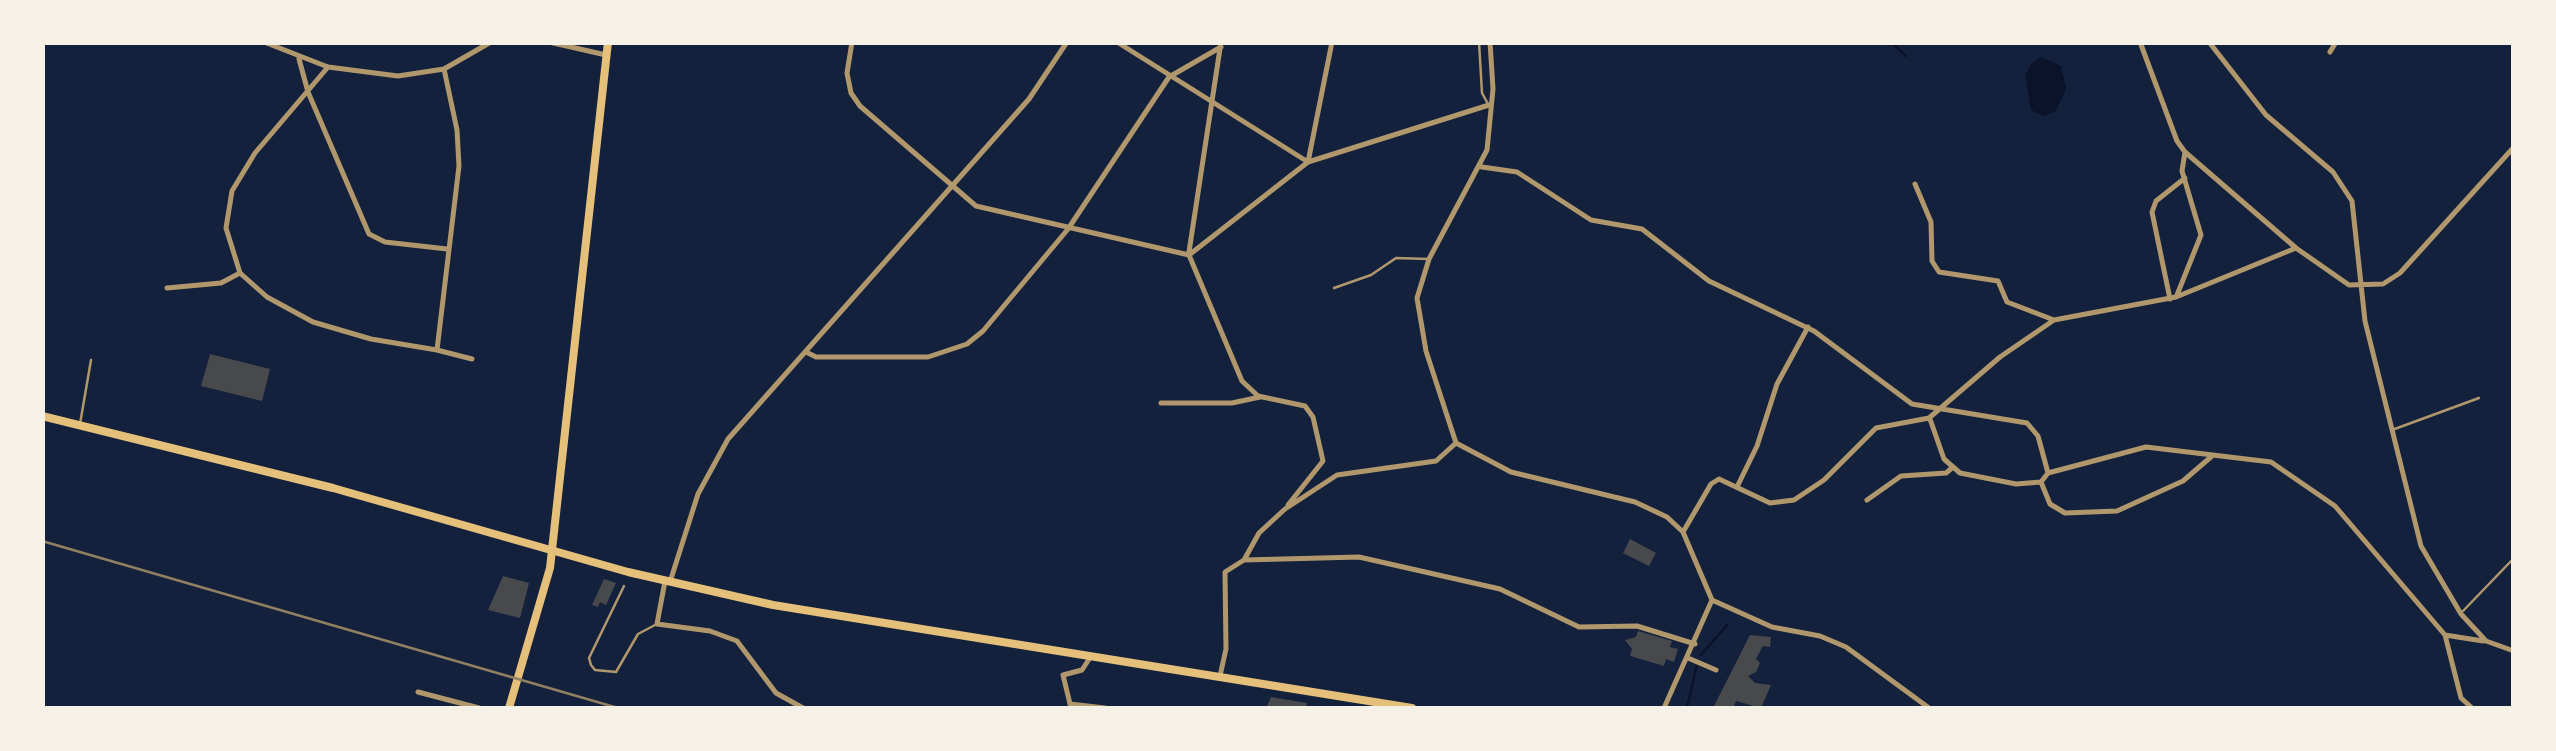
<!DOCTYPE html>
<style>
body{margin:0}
#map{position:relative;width:2556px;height:751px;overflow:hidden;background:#14213d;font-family:"Titillium Web",sans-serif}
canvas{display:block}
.frame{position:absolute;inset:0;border:45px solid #f6f1e7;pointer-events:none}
</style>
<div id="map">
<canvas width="2556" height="751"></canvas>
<div class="frame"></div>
</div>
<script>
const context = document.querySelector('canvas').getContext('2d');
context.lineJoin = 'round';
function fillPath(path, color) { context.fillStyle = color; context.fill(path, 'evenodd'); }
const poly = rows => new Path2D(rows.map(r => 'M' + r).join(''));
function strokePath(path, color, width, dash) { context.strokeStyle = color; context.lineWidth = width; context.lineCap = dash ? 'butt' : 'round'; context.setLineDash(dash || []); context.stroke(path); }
fillPath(poly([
 [2041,57,2061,66,2066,89,2056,111,2043,116,2031,110,2025,76,2031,64]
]), '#0b132b');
strokePath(poly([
 [1868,42,1874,42],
 [1891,42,1906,56],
 [1701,655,1728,624],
 [1687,708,1697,665]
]), '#0b132b', 2.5);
fillPath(poly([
 [210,354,270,369,262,401,201,386],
 [1630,539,1656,553,1649,566,1623,553],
 [503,576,529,583,520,618,488,610],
 [604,579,616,583,606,605,600,602,598,607,592,605],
 [1638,631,1672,641,1670,647,1678,649,1674,662,1666,659,1664,666,1630,656,1632,649,1625,640,1636,637],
 [1750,635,1771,637,1770,647,1763,646,1756,659,1760,663,1756,672,1748,676,1755,683,1771,685,1761,708,1736,701,1734,706,1738,708,1713,708],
 [1271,697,1307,703,1306,708,1266,708]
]), '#48494c');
strokePath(poly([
 [1479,42,1482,93,1488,104],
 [1334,288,1371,275,1396,258,1428,259],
 [80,424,91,360],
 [2392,430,2479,398],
 [624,586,589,658,591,665,595,670,616,672,638,634,655,625],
 [2463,611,2514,558]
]), '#b1986c', 2.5);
strokePath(poly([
 [264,42,328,67,398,76,444,69,491,42],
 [549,42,606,55],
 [852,42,847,73,851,93,860,106,976,206,1189,255],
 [1117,42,1308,162],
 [1490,42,1493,89,1487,150,1429,259,1417,298,1426,351,1456,443,1511,472,1635,502,1667,517,1683,532,1712,600,1772,627,1820,636,1846,647,1929,708],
 [2140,42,2177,141,2185,152,2296,248,2349,285,2383,284,2400,273,2514,147],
 [2209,42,2266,115,2333,172,2352,201,2365,321,2421,546,2461,614,2486,641,2514,651],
 [2330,52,2336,42],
 [299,59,308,92,369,234,385,242,447,249],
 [328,67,255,153,232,191,226,228,240,273,267,297,313,322,371,339,437,350,459,166,457,130,444,69],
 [1308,162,1332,42],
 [1482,167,1517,172,1591,220,1642,229,1709,281,1814,331,1912,404,2027,423,2038,436,2048,473],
 [1915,184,1931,222,1932,261,1939,272,1998,281,2007,302,2054,320],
 [1189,252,1221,42],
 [1189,255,1308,162,1489,105],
 [1189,255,1242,381,1258,396,1305,406,1313,417,1323,461,1288,505],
 [167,288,221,283,240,273],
 [2177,295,2201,235,2182,171,2185,152],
 [2170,299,2152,212,2156,201,2185,178],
 [437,350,472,359],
 [806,352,816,357,928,357,967,344,983,331,1068,229,1169,77,1221,47],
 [1161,403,1232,403,1260,397],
 [1930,419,1944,459,1960,473,2016,484,2041,482],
 [2212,456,2183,481,2117,511,2065,513,2050,504,2041,482,2048,473,2146,447,2271,462,2335,506,2445,635,2461,698,2472,708],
 [1737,487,1757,446,1777,384,1808,327],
 [1867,500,1901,476,1946,473,1953,467],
 [1683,532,1711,484,1719,479,1770,503,1794,500,1824,480,1876,428,1929,418,2000,357,2054,320,2176,297,2296,248],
 [1244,560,1359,557,1500,589,1579,627,1637,626,1695,644],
 [665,581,657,624,710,631,737,641,776,693,803,708],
 [670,582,698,494,728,439,1029,99,1067,42],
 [2445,635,2483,641],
 [1688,658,1716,670],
 [1220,676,1226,649,1225,572,1244,560,1259,533,1285,509,1337,475,1436,461,1456,443],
 [418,692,479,708],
 [1070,704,1105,708],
 [1071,708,1063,675,1082,670,1091,656],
 [1664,708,1712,600]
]), '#b1986c', 5);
strokePath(poly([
 [509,708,550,568,608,42]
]), '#e5c07b', 8);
strokePath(poly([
 [42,416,333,488,628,572,773,605,1412,708]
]), '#e5c07b', 8);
strokePath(poly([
 [42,541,618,708]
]), '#918062', 2.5);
</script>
